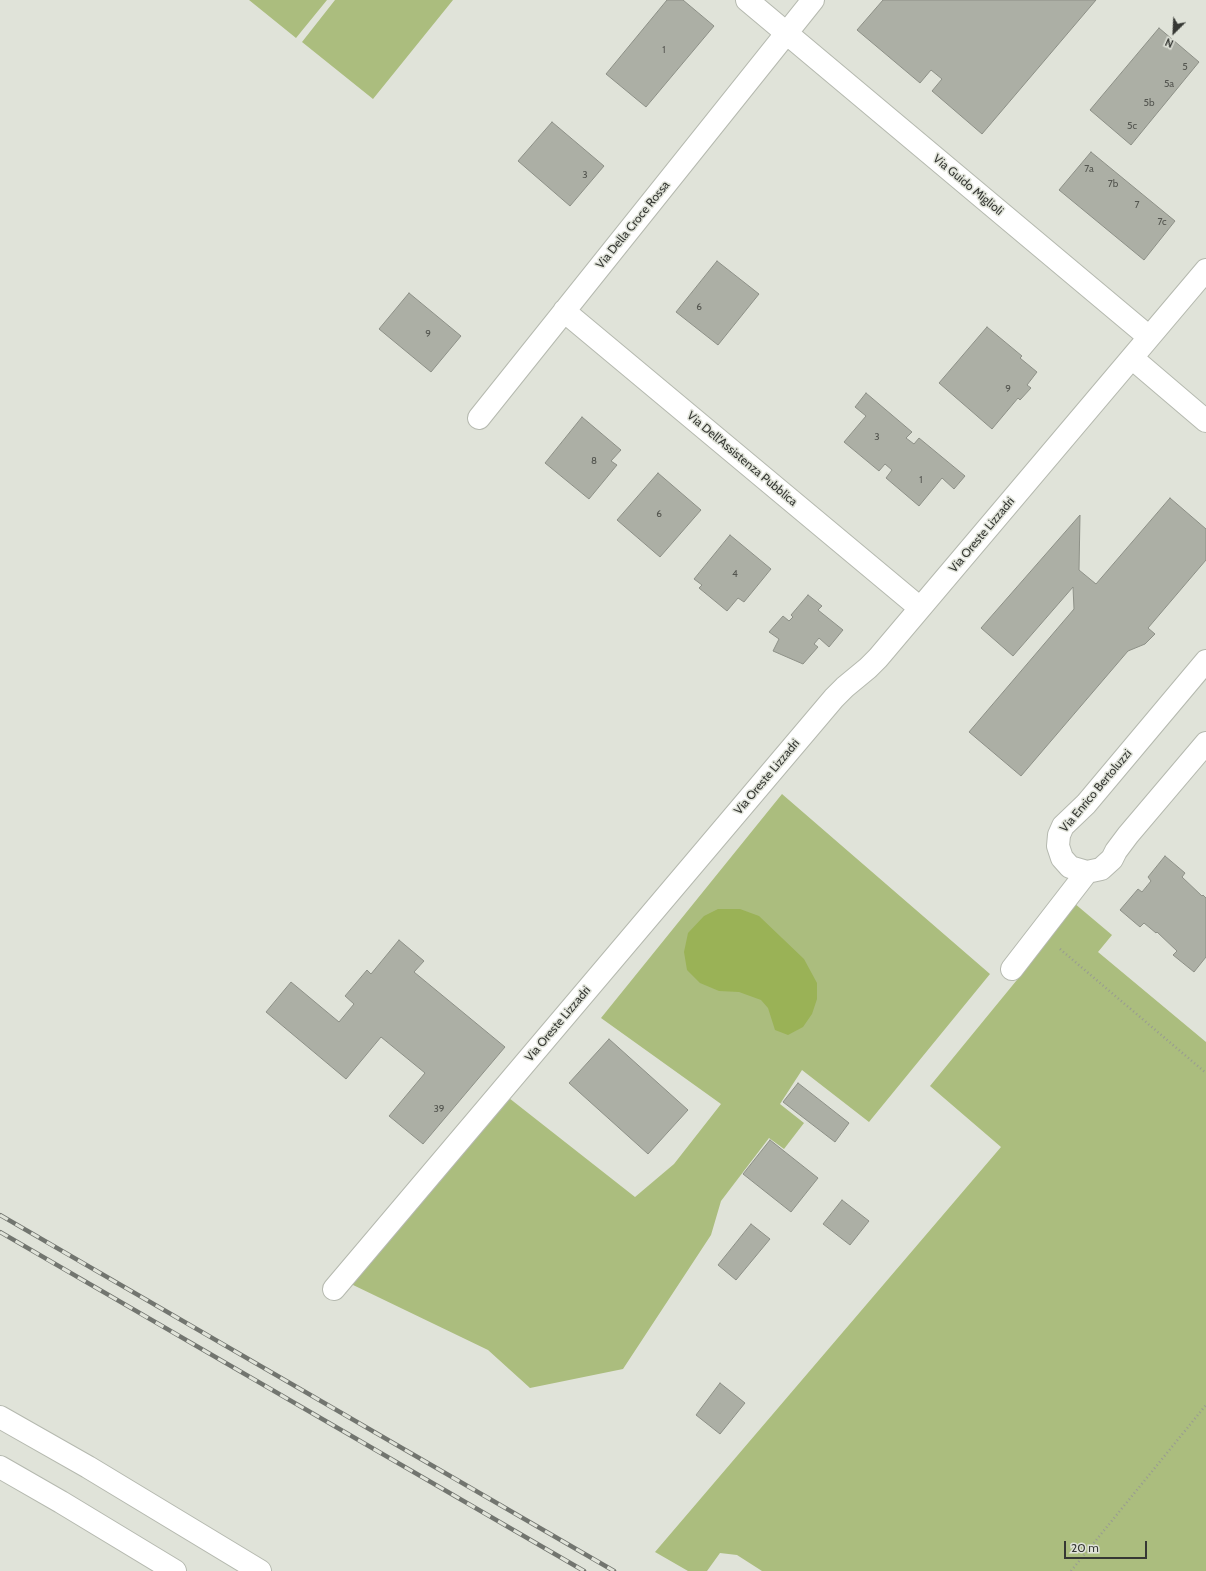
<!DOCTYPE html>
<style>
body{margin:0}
#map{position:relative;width:1206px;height:1571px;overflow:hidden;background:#e0e3d9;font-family:Cabin,sans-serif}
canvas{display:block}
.north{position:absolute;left:1154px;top:12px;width:40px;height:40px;-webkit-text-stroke:3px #e0e3d9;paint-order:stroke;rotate:204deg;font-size:11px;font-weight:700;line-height:16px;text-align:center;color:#363834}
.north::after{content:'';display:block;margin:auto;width:14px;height:18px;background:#363834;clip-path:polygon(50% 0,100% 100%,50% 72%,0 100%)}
.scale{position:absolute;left:1064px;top:1541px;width:83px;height:18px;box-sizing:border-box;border:2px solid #363834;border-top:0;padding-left:5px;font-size:12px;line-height:14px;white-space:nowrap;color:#363834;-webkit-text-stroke:3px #e0e3d9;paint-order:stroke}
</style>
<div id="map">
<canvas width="1206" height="1571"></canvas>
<div class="north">N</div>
<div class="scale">20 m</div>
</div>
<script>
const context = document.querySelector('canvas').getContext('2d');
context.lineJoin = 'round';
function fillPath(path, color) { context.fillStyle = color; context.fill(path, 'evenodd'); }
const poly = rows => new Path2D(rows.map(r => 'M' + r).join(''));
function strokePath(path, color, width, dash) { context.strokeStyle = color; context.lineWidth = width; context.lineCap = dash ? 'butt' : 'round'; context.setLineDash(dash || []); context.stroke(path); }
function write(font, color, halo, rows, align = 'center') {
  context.font = font + ' Cabin,sans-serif'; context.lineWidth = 3; context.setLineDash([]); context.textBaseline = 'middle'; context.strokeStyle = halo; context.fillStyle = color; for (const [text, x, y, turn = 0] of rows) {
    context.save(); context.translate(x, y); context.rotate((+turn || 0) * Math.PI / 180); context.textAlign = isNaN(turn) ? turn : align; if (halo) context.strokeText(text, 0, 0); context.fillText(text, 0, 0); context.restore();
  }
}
fillPath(poly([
 [249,0,327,0,296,38],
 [335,0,453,0,373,99,302,42],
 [782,794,990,974,869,1122,802,1070,780,1104,804,1123,784,1149,769,1138,721,1201,711,1235,623,1369,530,1388,488,1350,351,1284,509,1098,635,1197,674,1164,721,1104,601,1018],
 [1074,903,1112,935,1098,952,1206,1042,1206,1571,762,1571,737,1555,720,1553,707,1571,688,1571,655,1552,1001,1147,930,1086,1021,975]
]), '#abbd7e');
fillPath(poly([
 [718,909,740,909,759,916,804,959,817,983,817,999,812,1014,803,1027,788,1035,775,1030,768,1008,761,1000,739,992,719,991,700,983,687,970,684,952,688,933,704,916]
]), '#9ab256');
const building = poly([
 [667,0,683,0,714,26,646,107,606,74,667,0],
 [883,0,1096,0,982,134,932,91,942,79,931,70,920,83,857,30,883,0],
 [1159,28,1199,62,1131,145,1090,110,1159,28],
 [552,122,604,166,570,206,518,161,552,122],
 [1091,152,1175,221,1144,260,1059,190,1091,152],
 [717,261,759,294,718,345,676,312,717,261],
 [409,293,461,336,431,372,379,329,409,293],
 [987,327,1022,356,1020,358,1037,372,1027,385,1031,388,1020,400,1018,398,992,429,939,383,987,327],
 [866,393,912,432,906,438,914,444,919,438,965,476,954,489,942,478,919,506,886,478,892,470,885,464,879,471,844,442,866,416,855,407,866,393],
 [582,417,621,450,611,461,617,465,589,499,545,463,582,417],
 [658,473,701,510,660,557,617,520,658,473],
 [1170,498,1206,529,1206,560,1148,628,1155,634,1145,644,1128,651,1021,776,969,732,1074,609,1073,587,1013,656,981,628,1080,515,1079,570,1096,584,1170,498],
 [730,535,771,569,744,602,738,598,727,611,699,588,702,585,694,579,730,535],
 [808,595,822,606,818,610,843,630,829,647,819,638,814,644,818,647,803,664,773,651,779,639,769,632,783,616,789,621,793,617,791,615,808,595],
 [1165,856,1185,873,1182,877,1202,896,1203,895,1206,898,1206,957,1194,972,1173,955,1177,951,1157,932,1156,933,1144,923,1140,927,1120,910,1138,889,1142,892,1151,881,1148,877,1165,856],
 [399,940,424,961,414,972,505,1047,423,1144,389,1116,425,1073,381,1037,346,1079,266,1012,291,982,339,1022,354,1004,345,996,367,970,371,974,399,940],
 [609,1039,688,1110,648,1154,569,1083,609,1039],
 [798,1083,849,1123,835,1142,783,1102,798,1083],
 [770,1140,818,1178,791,1212,743,1174,770,1140],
 [842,1200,869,1221,850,1245,823,1224,842,1200],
 [751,1224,770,1239,736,1280,718,1265,751,1224],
 [720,1383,745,1403,720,1434,696,1415,720,1383]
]);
fillPath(building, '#acafa5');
strokePath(building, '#8d9087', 1);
const street = poly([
 [747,0,1149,337],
 [564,311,920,608],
 [1132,358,1206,421],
 [479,418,813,0],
 [1206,661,1086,804,1063,826,1059,835,1058,846,1062,858,1070,867,1087,872,1101,869,1112,859,1116,851,1128,835,1206,743],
 [1012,969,1087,872],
 [334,1289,834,698,845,687,868,668,878,658,1206,270]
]);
const highway = poly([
 [0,1417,88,1467,260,1571],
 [0,1467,61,1502,175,1571]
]);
strokePath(street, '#b5b9af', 24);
strokePath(highway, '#b5b9af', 24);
strokePath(poly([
 [1060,949,1206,1073],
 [1071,1571,1206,1405]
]), '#989a93', 2.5, [1, 3]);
strokePath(street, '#fff', 22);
strokePath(highway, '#fff', 22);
const rail = poly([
 [0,1215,614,1571],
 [0,1232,584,1571]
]);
strokePath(rail, '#72756f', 4.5);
strokePath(rail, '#e0e3d9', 3, [9]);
write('10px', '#545650', null, [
 ["1",664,50],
 ["5",1185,67],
 ["5a",1169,84],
 ["5b",1149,103],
 ["5c",1132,126],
 ["7a",1089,169],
 ["3",585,175],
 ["7b",1113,184],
 ["7",1137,205],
 ["7c",1162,222],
 ["6",699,307],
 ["9",428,334],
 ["9",1008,389],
 ["3",877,437],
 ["8",594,461],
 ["1",921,480],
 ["6",659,514],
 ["4",735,574],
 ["39",439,1109]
]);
write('12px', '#363834', '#e0e3d9', [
 ["Via Guido Miglioli",968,185,40],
 ["Via Della Croce Rossa",633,225,-51],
 ["Via Dell'Assistenza Pubblica",742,459,40],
 ["Via Oreste Lizzadri",982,535,-50],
 ["Via Oreste Lizzadri",767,777,-50],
 ["Via Enrico Bertoluzzi",1096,791,-50],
 ["Via Oreste Lizzadri",558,1024,-50]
]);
</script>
